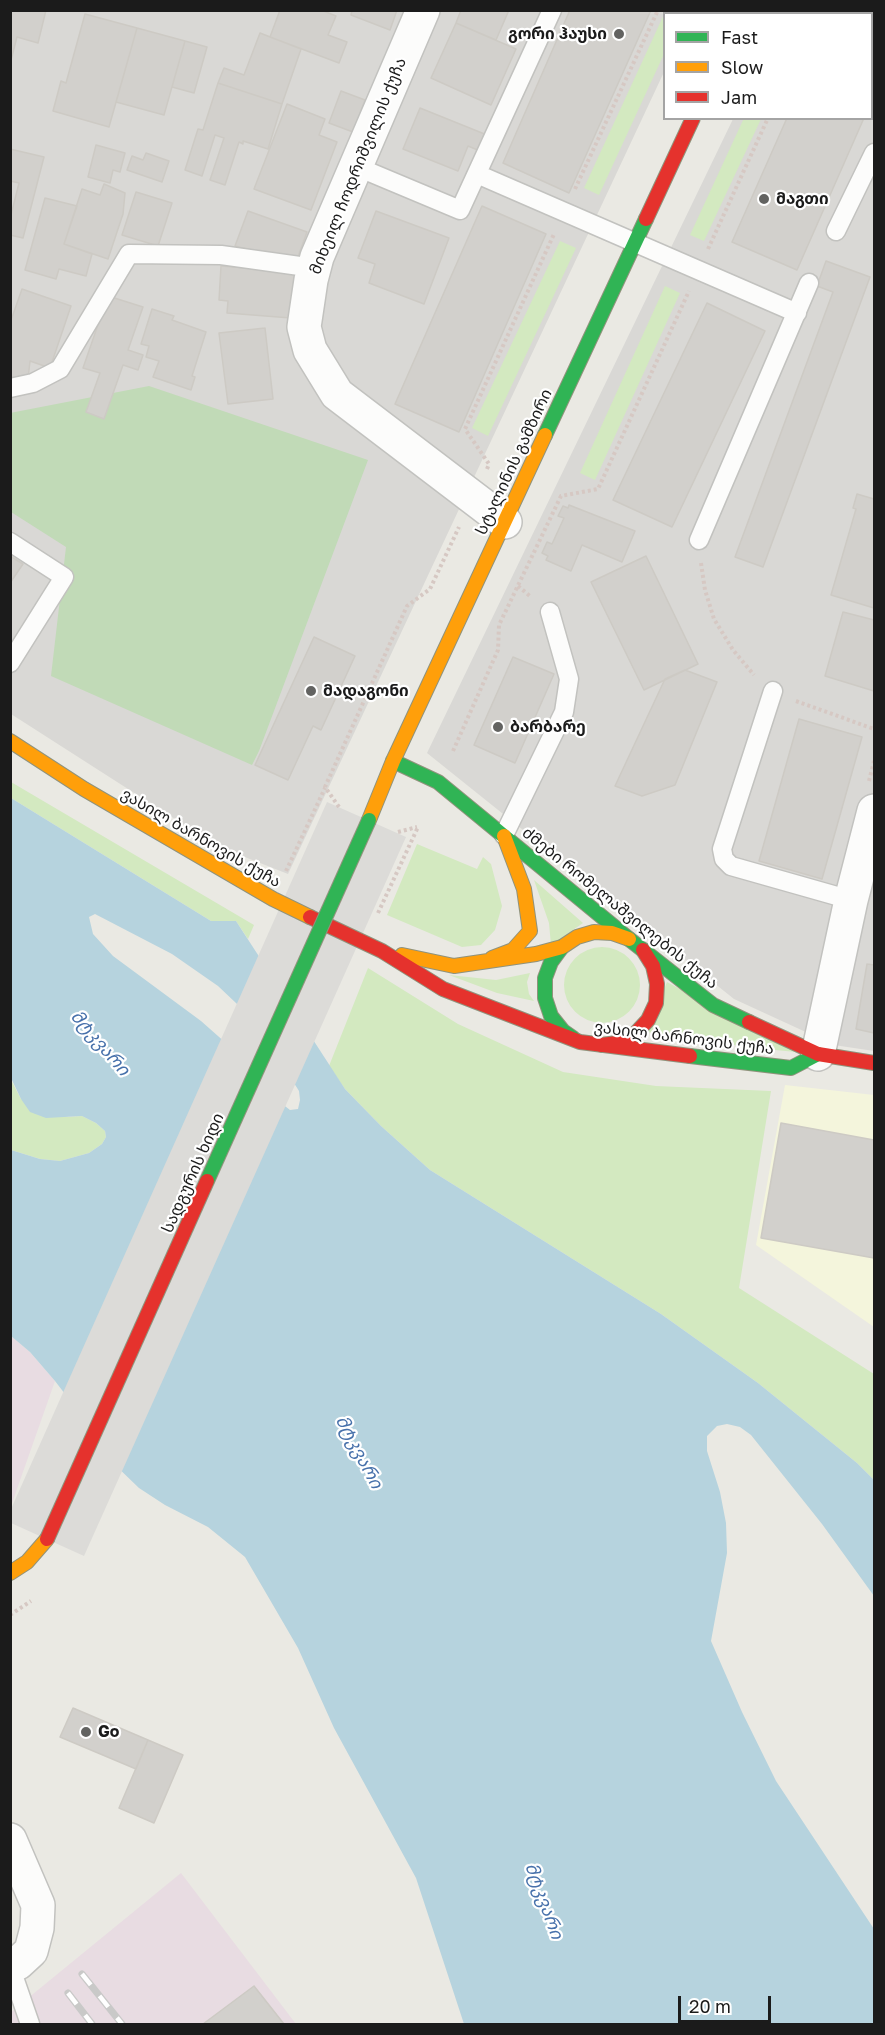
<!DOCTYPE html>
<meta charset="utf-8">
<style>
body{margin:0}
#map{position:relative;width:885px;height:2035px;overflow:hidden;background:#eae9e3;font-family:"Golos Text",sans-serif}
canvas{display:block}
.frame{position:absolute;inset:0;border:12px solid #1b1b1b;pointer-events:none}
.legend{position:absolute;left:663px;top:12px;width:210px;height:108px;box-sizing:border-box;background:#fff;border:2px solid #a4a4a4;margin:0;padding:8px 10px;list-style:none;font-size:18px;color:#1b1b1b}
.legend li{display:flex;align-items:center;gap:12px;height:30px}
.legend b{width:30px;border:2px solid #a4a4a4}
.scale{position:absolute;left:678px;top:1996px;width:93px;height:27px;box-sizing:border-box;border:3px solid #1b1b1b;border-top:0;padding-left:8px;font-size:18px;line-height:21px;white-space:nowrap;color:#1b1b1b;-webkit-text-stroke:4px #fff;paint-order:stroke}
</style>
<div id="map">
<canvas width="885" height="2035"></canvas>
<div class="frame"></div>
<ul class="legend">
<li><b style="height:8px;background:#30b455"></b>Fast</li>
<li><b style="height:8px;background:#ff9f0a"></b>Slow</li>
<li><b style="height:8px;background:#e5322d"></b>Jam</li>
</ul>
<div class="scale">20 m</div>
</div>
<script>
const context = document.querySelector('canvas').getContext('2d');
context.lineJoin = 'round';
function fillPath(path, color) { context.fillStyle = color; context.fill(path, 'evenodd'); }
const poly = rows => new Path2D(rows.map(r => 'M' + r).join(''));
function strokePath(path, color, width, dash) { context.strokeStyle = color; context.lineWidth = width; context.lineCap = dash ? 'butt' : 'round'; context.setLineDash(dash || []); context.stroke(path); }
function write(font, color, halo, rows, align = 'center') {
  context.font = font + ' "Golos Text","Noto Sans Georgian",sans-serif'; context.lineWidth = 4.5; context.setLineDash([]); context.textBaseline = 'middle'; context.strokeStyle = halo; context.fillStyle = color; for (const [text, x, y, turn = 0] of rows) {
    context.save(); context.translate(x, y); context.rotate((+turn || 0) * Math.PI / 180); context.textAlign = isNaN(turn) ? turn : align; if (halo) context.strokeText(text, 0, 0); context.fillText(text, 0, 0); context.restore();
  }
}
fillPath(poly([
 [10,11,693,11,692,13,664,14,664,72,288,874,217,846,11,714],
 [785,11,874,11,874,1051,834,1045,734,999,427,753,733,119,872,118,872,14,784,13]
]), '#d9d8d5');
fillPath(poly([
 [11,1336,30,1352,55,1381,11,1506],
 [181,1873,296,2024,11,2024,11,2012]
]), '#e8dce2');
fillPath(poly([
 [785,1085,874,1095,874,1327,756,1245]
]), '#f4f5dc');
fillPath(poly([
 [666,10,685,11,683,13,664,14,664,54,599,195,584,188],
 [744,118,761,119,704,241,690,235],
 [560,241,576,248,488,436,472,428],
 [665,286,680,293,595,480,580,473],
 [11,782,254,925,248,939,236,921,211,921,11,798],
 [417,844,477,869,483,857,491,864,502,906,495,930,481,945,462,947,387,915],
 [534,880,583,923,551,945,549,923],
 '564 985a38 38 0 1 1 76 0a38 38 0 1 1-76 0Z',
 [368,968,458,1024,563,1072,656,1086,771,1091,739,1288,874,1374,874,1480,857,1463,758,1383,661,1314,430,1170,381,1126,345,1089,329,1066],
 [530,973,527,982,529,994,534,1001,497,993,449,975,496,980],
 [667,982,796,1052,754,1048,647,1032],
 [10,1078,21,1099,66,1117,82,1116,96,1123,105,1131,106,1137,102,1144,89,1153,60,1161,40,1159,11,1150]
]), '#d3e9c0');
fillPath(poly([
 [149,386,368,460,259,751,252,765,51,676,66,547,11,512,10,413]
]), '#c1dab7');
fillPath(poly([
 [11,798,211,921,236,921,345,1089,381,1126,430,1170,661,1314,758,1383,857,1463,874,1480,874,1596,822,1524,751,1435,740,1427,727,1424,717,1426,707,1436,707,1451,720,1492,726,1523,727,1553,711,1641,742,1712,776,1781,874,1929,874,2024,464,2024,416,1878,334,1728,298,1648,245,1557,208,1527,165,1505,139,1488,111,1461,105,1446,55,1381,30,1352,11,1336,11,1150,40,1159,60,1161,89,1153,102,1144,106,1137,105,1131,96,1123,82,1116,46,1118,30,1112,21,1099,11,1078],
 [95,914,172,954,218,986,255,1021,299,1091,300,1100,298,1109,290,1110,281,1103,227,1044,201,1021,113,956,93,934,89,917]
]), '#b6d3de');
fillPath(poly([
 [327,802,406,837,84,1556,11,1523,11,1509]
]), '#dcdbd8');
const building = poly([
 [10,10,46,10,38,43,17,37,10,64,10,10],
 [280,10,321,10,336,16,328,35,347,42,339,63,270,37,280,10],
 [352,10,397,10,390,30,351,15,352,10],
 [461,10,509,10,496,40,456,23,461,10],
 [570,10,651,10,569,193,503,163,570,10],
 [835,10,874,10,874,94,872,101,872,14,833,14,835,10],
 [85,14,137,28,109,127,53,111,61,81,66,83,85,14],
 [456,23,516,49,491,105,431,78,456,23],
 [137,28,185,41,164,115,116,102,137,28],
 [260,33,301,49,282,104,218,83,224,68,244,75,260,33],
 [185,41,207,47,194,93,172,87,185,41],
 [218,83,282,104,268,149,243,141,243,144,239,142,225,185,210,180,224,138,215,135,202,176,185,170,198,129,203,130,218,83],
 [341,91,365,100,353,132,329,123,341,91],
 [287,104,325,119,319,135,337,142,311,210,254,189,287,104],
 [420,108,487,135,480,151,468,146,458,171,403,149,420,108],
 [787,118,864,118,797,270,732,242,787,118],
 [96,145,125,153,120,172,113,170,110,183,88,177,96,145],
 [10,149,44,157,23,238,10,235,10,219,19,183,10,181,10,149],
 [146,153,169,161,162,182,127,170,132,156,143,160,146,153],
 [104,184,125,193,123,214,108,259,64,244,82,189,100,195,104,184],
 [136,192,172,203,158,246,122,235,136,192],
 [45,198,77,206,64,244,92,254,86,276,59,269,56,279,25,270,45,198],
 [482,206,546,234,459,432,395,404,482,206],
 [248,211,307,232,296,262,235,246,248,211],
 [376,211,449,238,424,304,369,283,375,264,358,258,376,211],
 [826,261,870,277,763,567,735,557,833,292,817,286,826,261],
 [221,266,295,272,291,318,227,313,228,301,219,300,221,266],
 [22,289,71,306,50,368,30,361,28,379,10,377,10,323,22,289],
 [108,296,143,307,128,350,143,355,138,370,123,365,104,419,86,412,100,373,83,368,108,296],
 [707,303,765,331,672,527,613,500,707,303],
 [152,309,174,316,172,320,206,332,192,376,195,377,191,390,153,377,159,361,146,357,149,346,141,344,152,309],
 [265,328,273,399,228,404,219,333,265,328],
 [857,494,874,499,874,608,831,595,856,509,853,508,857,494],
 [569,505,635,531,622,562,582,545,571,571,546,560,548,556,542,553,547,542,552,544,564,518,558,516,563,506,568,508,569,505],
 [10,556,23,564,10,583,10,556],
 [646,556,698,664,644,690,591,582,646,556],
 [843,612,874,620,874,691,825,676,843,612],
 [314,637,355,656,321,730,313,726,288,780,255,765,314,637],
 [513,657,554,674,515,763,474,745,513,657],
 [685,670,717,682,675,785,642,796,615,786,665,679,685,670],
 [799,719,862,737,822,879,759,861,799,719],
 [867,964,874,965,874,1033,856,1029,867,964],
 [781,1123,874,1140,874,1258,761,1238,781,1123],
 [73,1708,148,1740,136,1769,60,1737,73,1708],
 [148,1740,183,1755,154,1823,119,1808,148,1740],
 [254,1986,284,2024,203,2024,254,1986]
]);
fillPath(building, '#d2d0cc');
strokePath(building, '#cdcac4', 1.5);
const lane = poly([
 [355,166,460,210,552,10],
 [477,174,797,313],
 [836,231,874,153],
 [10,388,33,383,60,369,129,254,221,255,314,268],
 [699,540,809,283],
 [10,542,64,577,10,663],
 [773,691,722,849,724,859,731,866,851,900],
 [504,835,564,712,569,679,550,612],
 [10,1966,30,2024]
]);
const street = poly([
 [423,10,317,257,311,280,304,327,310,350,337,394,505,522],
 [818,1054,851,900,874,811],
 [10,1840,38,1905,37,1928,31,1951,18,1963,10,1966]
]);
const fast = poly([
 [742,14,743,10],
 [545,435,646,219],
 [393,761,438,782,629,939,713,1005,749,1022],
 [562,947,551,962,545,978,545,998,551,1016,563,1031,573,1038],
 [690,1056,791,1068,818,1054]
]);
const slow = poly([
 [10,741,84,789,273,899,310,917],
 [369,820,393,761,545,435],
 [402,955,454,966,536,954,562,947,577,937,594,932,612,933,629,939],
 [492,958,513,950,530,931,524,889,504,836],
 [10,1573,27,1562,47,1539]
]);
const jam = poly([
 [646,219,693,118],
 [310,917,382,951,443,989,580,1042,690,1056],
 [749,1022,818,1054,874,1063],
 [601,1045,618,1043,635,1034,648,1020,656,1003,657,984,653,966,643,950]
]);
strokePath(lane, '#c2c2bf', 21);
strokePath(street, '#c2c2bf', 36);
strokePath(fast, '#90937c', 16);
strokePath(slow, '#90937c', 16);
strokePath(jam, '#90937c', 16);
strokePath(poly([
 [815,14,817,10],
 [575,189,658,10],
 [708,249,768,118],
 [487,469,489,464,465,429,554,234],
 [701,563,705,590,714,619,733,650,754,675],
 [518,586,531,597],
 [796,701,874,729],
 [453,751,498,650,499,625,561,496,598,489,689,291],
 [869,781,874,761],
 [339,807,325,787,407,606,430,589,459,527],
 [398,832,417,827],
 [286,871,325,788],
 [378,913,418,827],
 [10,1615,31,1601]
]), '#d6c8c3', 4, [3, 3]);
strokePath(lane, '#fcfcfb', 18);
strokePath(street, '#fcfcfb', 33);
strokePath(fast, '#30b455', 14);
strokePath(slow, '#ff9f0a', 14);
strokePath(jam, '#e5322d', 14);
const rail = poly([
 [82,1974,122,2024],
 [68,1993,92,2024]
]);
strokePath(rail, '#c9c9c8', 7);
strokePath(rail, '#fff', 4.5, [14]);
const fastBridge = poly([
 [207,1181,369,820]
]);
const jamBridge = poly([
 [47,1539,207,1181]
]);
strokePath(fastBridge, '#90937c', 16, []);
strokePath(jamBridge, '#90937c', 16, []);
strokePath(fastBridge, '#30b455', 14);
strokePath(jamBridge, '#e5322d', 14);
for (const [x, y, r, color] of [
 [619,34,6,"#636361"],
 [764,199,6,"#636361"],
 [311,691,6,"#636361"],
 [498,727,6,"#636361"],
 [86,1732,6,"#636361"]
]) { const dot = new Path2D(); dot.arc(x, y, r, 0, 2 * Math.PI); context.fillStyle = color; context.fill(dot); strokePath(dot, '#fff', 2); }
write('bold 16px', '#1b1b1b', '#fff', [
 ["გორი ჰაუსი",607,34,"right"],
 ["მაგთი",776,199],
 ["მადაგონი",323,691],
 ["ბარბარე",510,727],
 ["Go",98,1732]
], 'left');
write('16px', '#1b1b1b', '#fff', [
 ["მიხეილ ჩოდრიშვილის ქუჩა",358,166,-68],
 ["სტალინის გამზირი",514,462,-65],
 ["ვასილ ბარნოვის ქუჩა",201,838,30],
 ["ძმები რომელაშვილების ქუჩა",620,908,39],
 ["ვასილ ბარნოვის ქუჩა",684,1038,7],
 ["სადგურის ხიდი",193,1173,-66]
]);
write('italic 18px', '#4771ab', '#fff', [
 ["მტკვარი",100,1043,49],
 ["მტკვარი",359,1452,62],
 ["მტკვარი",544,1901,70]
]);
</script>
